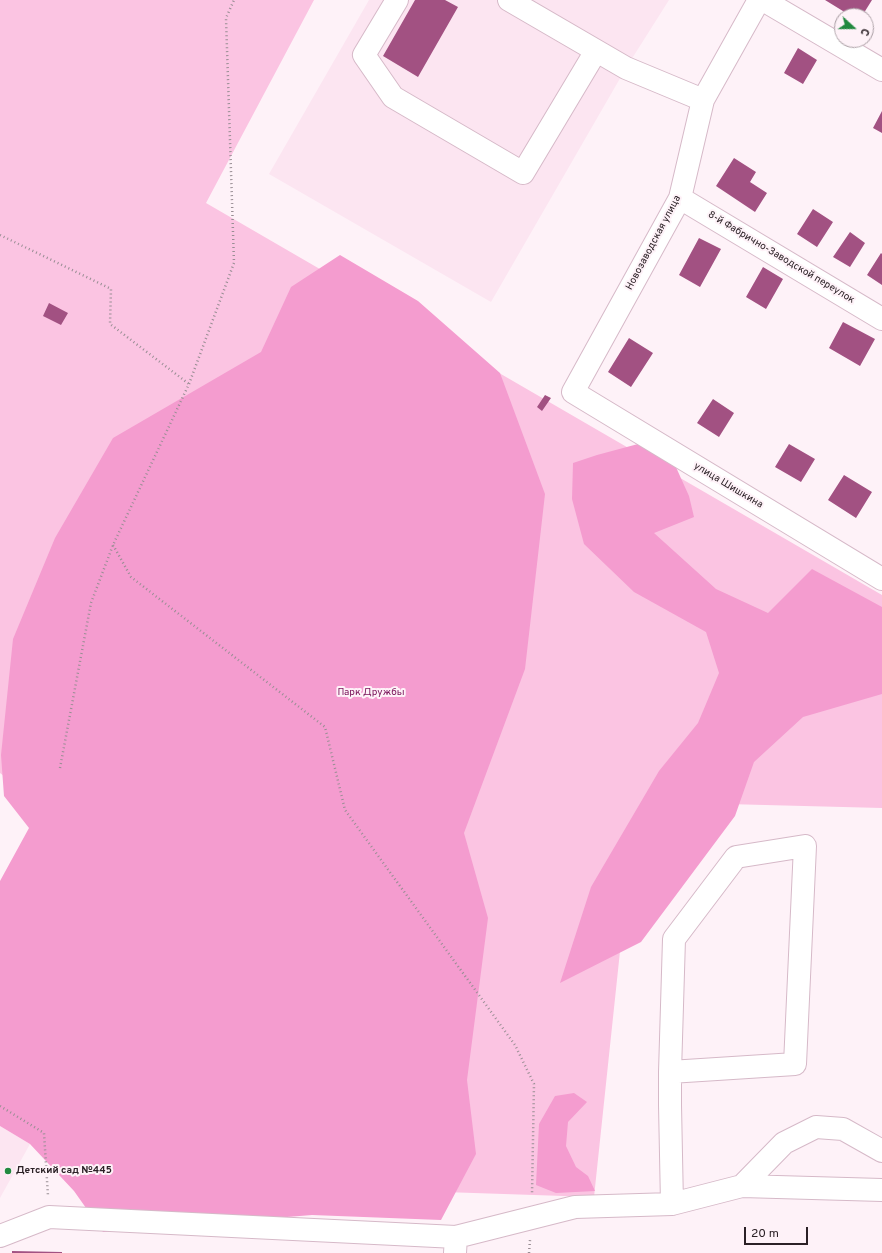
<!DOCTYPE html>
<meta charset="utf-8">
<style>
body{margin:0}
#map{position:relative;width:882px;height:1253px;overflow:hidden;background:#fef2f8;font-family:Overpass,sans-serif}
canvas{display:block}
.north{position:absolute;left:834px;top:8px;width:40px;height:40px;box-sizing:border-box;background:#fef2f8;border:1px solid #aa9ea4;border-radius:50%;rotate:111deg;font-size:11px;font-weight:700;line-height:16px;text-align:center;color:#2b2126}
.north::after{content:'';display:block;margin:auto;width:14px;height:18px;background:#21893f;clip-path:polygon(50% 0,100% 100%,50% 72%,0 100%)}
.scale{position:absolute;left:744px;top:1227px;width:64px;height:18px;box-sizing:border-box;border:2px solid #2b2126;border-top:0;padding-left:5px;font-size:12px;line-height:14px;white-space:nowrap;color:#2b2126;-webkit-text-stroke:3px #fef2f8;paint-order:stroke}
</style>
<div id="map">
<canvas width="882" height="1253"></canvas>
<div class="north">С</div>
<div class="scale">20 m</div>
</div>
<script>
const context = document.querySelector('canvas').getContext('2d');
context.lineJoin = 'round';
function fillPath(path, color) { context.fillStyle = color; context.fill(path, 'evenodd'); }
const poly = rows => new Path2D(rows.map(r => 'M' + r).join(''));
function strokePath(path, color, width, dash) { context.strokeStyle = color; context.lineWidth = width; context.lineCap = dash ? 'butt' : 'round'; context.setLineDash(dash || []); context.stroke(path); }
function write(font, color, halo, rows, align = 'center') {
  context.font = font + ' Overpass,sans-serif'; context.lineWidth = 4; context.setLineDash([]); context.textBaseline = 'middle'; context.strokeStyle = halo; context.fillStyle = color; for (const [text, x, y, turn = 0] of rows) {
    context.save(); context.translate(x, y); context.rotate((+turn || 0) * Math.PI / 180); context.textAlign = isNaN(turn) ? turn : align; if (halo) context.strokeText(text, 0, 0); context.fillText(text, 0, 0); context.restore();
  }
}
fillPath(poly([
 [369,0,669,0,626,68,491,302,269,174],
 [0,1126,30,1144,0,1198]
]), '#fce5f1');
fillPath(poly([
 [0,0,314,0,206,203,882,595,882,808,726,804,623,923,594,1197,143,1182,53,815,0,773]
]), '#fbc4e2');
fillPath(poly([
 [340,255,418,301,500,373,545,494,525,669,464,833,488,918,467,1080,476,1154,441,1220,312,1215,103,1232,74,1191,30,1144,0,1126,0,881,29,828,4,796,1,755,13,639,55,538,113,438,261,352,291,287],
 [638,444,675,465,689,496,694,517,654,533,716,589,768,613,812,569,882,607,882,694,803,717,754,762,735,816,641,942,560,983,591,887,659,771,698,723,719,673,706,632,634,592,584,544,572,499,573,463,597,455],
 [574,1093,587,1102,568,1122,566,1146,576,1167,588,1176,595,1191,556,1193,536,1185,539,1124,555,1096]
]), '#f49ccf');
fillPath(poly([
 [415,0,445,0,458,7,418,77,383,56],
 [825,0,872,0,862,16,851,16],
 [798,48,817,60,803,84,784,73],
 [882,111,882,133,873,128],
 [734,158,756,172,750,182,767,193,755,212,716,186],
 [813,209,833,222,817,247,797,234],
 [850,232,865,243,850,267,833,257],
 [699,238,721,249,700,287,679,275],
 [881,253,882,254,882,285,867,275],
 [763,267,783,279,766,309,746,297],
 [49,303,68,313,61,325,43,316],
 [843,322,875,339,860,366,829,348],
 [629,338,653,353,631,387,608,372],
 [545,395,551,398,542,411,537,407],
 [713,399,734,413,719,437,697,423],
 [789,444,815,459,801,482,775,467],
 [844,475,872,492,856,518,828,500],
 [12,1251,62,1252,62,1253,12,1253]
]), '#a25182');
const minor = poly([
 [397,0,364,55,393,97,523,173,596,51],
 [509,0,626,68,703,100],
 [759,0,703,100,680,198,573,392,882,579],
 [763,0,882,70],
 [680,198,882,319],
 [670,1072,795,1064,805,846,736,857,674,939,670,1072,670,1105,672,1204],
 [742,1186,882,1190],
 [0,1236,49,1217,456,1237,455,1253],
 [456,1237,575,1207,672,1204,742,1186,784,1143,816,1127,843,1129,882,1151]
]);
strokePath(minor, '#d6b9c8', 24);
strokePath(poly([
 [0,235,111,289,110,324,189,384],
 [113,545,131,577,325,727,345,810,515,1045,534,1084,532,1195],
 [60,768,91,603,113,545,189,384,234,263,226,18,234,0],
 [0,1106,44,1133,48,1196],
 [529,1253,530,1240]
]), '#998e94', 2.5, [1, 3]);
strokePath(minor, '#fff', 22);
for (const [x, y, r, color] of [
 [8,1171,4,"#21893f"]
]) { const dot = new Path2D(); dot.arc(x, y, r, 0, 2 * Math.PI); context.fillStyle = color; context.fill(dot); strokePath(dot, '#fef2f8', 1.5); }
write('10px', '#2b2126', '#fef2f8', [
 ["Новозаводская улица",654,243,-62],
 ["8-й Фабрично-Заводской переулок",781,258,31],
 ["улица Шишкина",728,486,31]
]);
write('10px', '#781058', '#fef2f8', [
 ["Парк Дружбы",371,693]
]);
write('bold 10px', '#2b2126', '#fef2f8', [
 ["Детский сад №445",16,1171]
], 'left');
</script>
